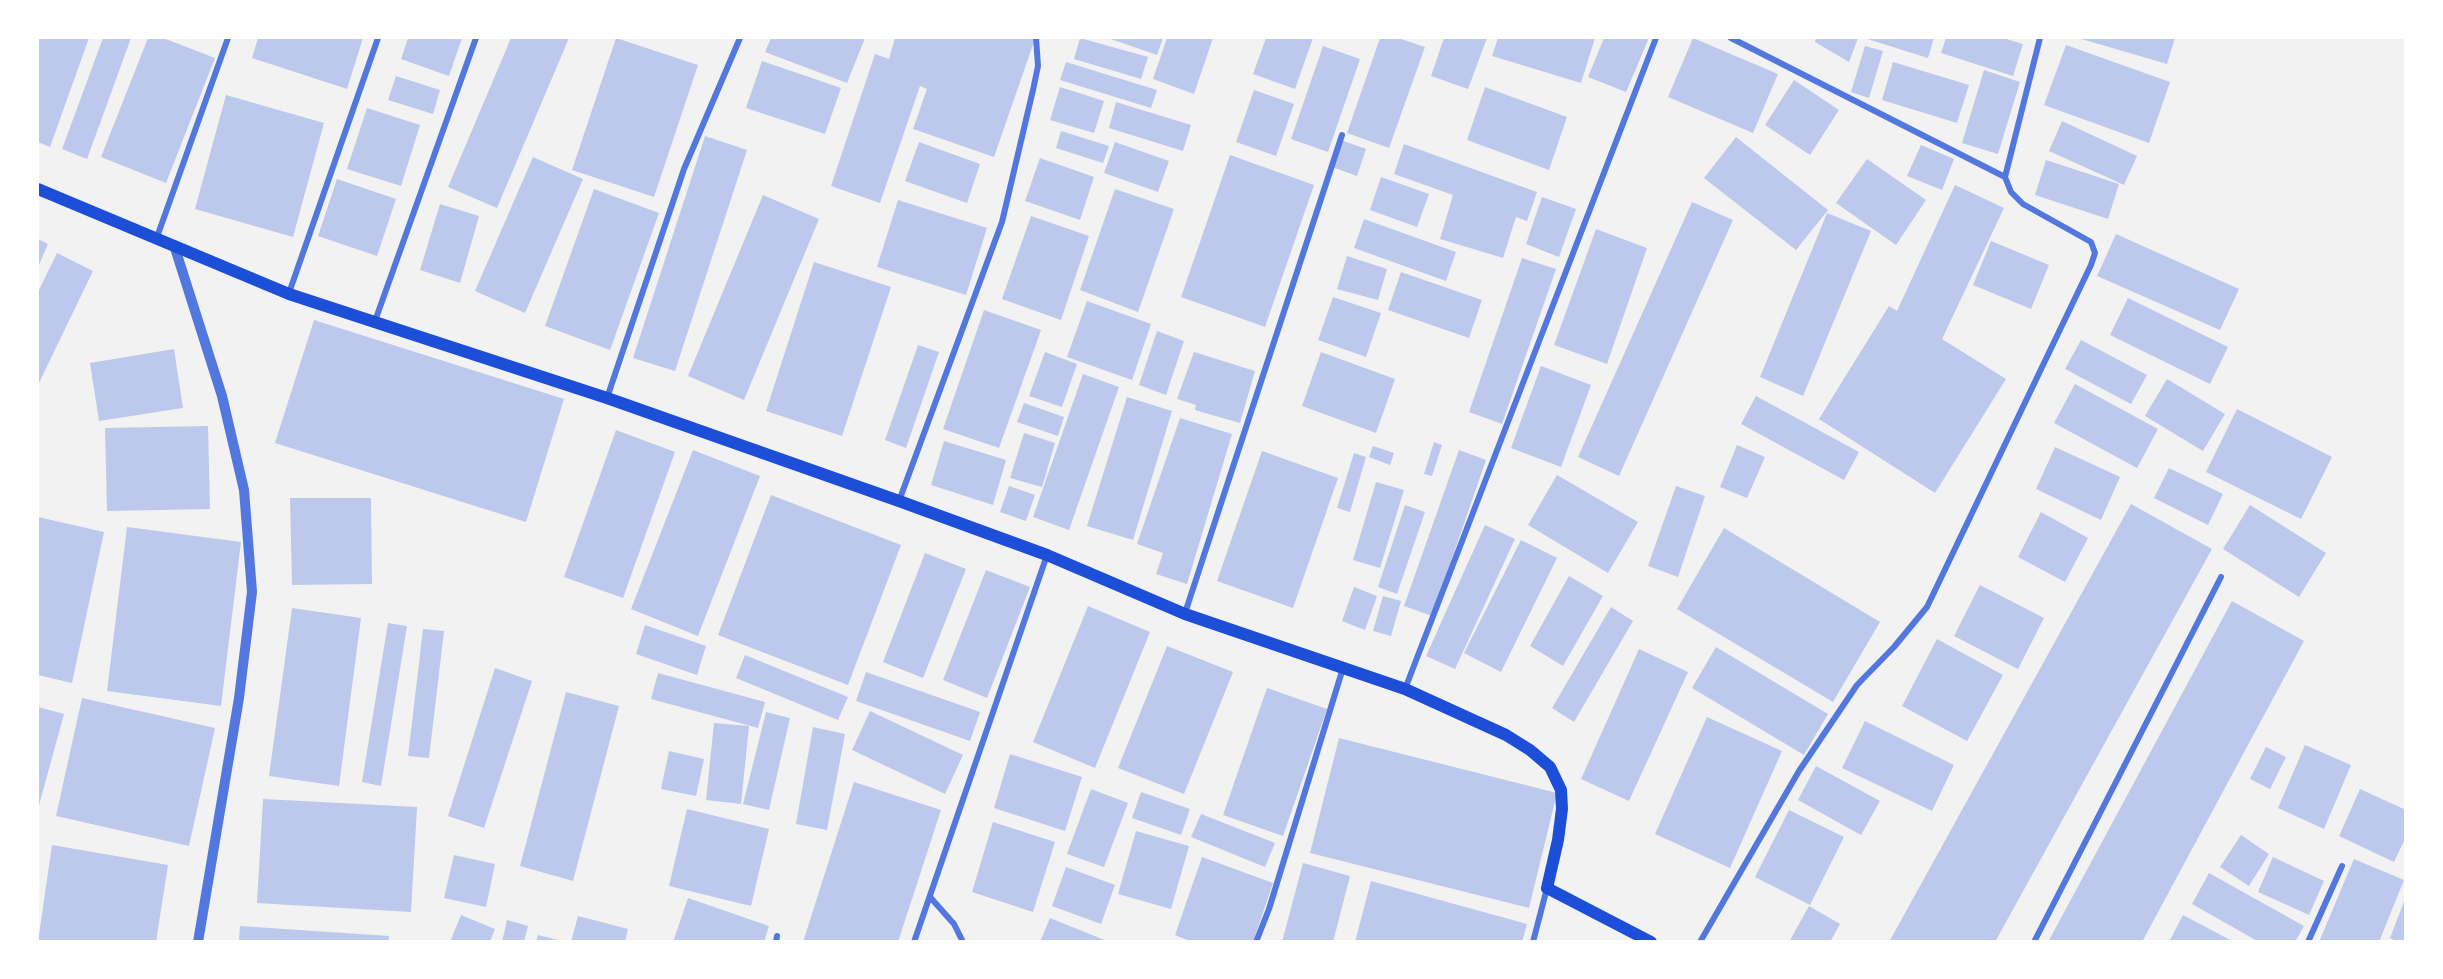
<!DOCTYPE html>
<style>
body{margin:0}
#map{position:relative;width:2443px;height:979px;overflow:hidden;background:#f2f2f2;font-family:"Fira Sans Condensed",sans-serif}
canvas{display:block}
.frame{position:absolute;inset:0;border:39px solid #fff;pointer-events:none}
</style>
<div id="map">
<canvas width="2443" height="979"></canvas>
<div class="frame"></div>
</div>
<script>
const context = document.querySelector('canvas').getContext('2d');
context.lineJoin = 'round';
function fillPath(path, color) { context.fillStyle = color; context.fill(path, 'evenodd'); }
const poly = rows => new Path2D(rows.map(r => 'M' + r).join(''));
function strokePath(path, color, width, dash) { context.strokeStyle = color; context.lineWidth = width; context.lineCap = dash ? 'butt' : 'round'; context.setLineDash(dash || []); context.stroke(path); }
fillPath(poly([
 [38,38,89,38,50,147,38,142],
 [103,38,131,38,87,159,62,149],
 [148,38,163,38,215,58,166,183,101,157],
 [258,38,363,38,347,89,252,58],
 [408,38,462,38,449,76,401,59],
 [511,38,569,38,497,208,448,187],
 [616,38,698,65,654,197,572,170],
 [771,38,865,38,847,83,765,52],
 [895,38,1035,39,994,157,913,129,927,89,920,86,880,203,831,186,875,54,889,59],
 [1080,38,1148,57,1141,79,1074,59],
 [1108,38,1163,38,1157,55],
 [1167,38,1213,38,1194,94,1153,79],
 [1266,38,1313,38,1295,89,1253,74],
 [1380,38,1398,38,1425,47,1389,148,1347,133],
 [1444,38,1487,38,1468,89,1431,76],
 [1498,38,1595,38,1581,83,1492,56],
 [1604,38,1649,38,1626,92,1588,77],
 [1693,38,1778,74,1753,133,1668,97],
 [1816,38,1858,38,1849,62,1815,42],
 [1864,38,1934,38,1928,58],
 [1946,38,2003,38,2023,44,2013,76,1941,53],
 [2078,38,2175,38,2167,64],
 [2066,45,2170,82,2149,143,2044,105],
 [1323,46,1360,59,1328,152,1291,139],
 [1865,46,1883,51,1869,98,1851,92],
 [762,61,841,88,825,134,746,108],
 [1066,62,1157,90,1151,108,1060,80],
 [1893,62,1969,85,1957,123,1882,100],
 [1984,70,2020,82,1998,154,1962,143],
 [396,76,440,90,433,114,388,100],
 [1794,80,1839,110,1810,155,1765,125],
 [1060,87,1104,101,1094,133,1050,120],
 [1485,87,1567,117,1549,170,1467,140],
 [1254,90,1294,104,1276,156,1236,142],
 [226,95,324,123,293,237,195,209],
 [1116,102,1191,125,1183,151,1109,128],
 [367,108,420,125,401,186,347,169],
 [2062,121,2137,156,2124,185,2049,151],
 [1061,131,1109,146,1103,163,1056,148],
 [705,136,747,150,675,371,633,358],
 [1736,137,1828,210,1796,250,1704,178],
 [1341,140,1366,149,1357,176,1332,167],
 [919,142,980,164,967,203,905,181],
 [1115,142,1169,161,1158,192,1104,173],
 [1404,144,1537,192,1527,221,1516,217,1503,258,1440,239,1453,195,1394,174],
 [1921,145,1954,159,1942,190,1907,176],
 [1230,155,1314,185,1265,327,1181,297],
 [533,157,583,179,525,313,475,291],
 [1040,158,1094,177,1080,220,1025,201],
 [1867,159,1926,200,1896,245,1836,203],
 [2046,160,2119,184,2108,219,2035,195],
 [1381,177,1429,194,1417,227,1370,210],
 [337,179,396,199,377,256,318,236],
 [1955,185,2004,208,1942,339,2006,379,1935,493,1819,419,1889,306,1897,311],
 [594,189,659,213,610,350,545,326],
 [1115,189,1174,209,1138,312,1080,290],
 [763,195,819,219,744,400,688,376],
 [1542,197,1576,209,1559,257,1526,244],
 [898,200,987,228,966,295,877,267],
 [1692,202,1733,220,1619,476,1578,457],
 [440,204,479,216,460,283,420,270],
 [1827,213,1871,231,1803,396,1760,377],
 [1031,216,1089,236,1061,320,1002,299],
 [1364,219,1456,252,1446,281,1354,248],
 [1596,229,1647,248,1607,364,1554,345],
 [2116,234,2239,289,2220,330,2097,276],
 [38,239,48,244,38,267],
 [1991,241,2049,265,2031,309,1973,285],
 [57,253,93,271,38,385,38,292],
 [1347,256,1387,269,1378,300,1337,289],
 [1522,258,1556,269,1502,424,1469,412],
 [814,262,891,287,842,436,766,411],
 [1401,272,1482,300,1469,338,1388,310],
 [1333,297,1381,313,1366,357,1318,340],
 [2128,298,2228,347,2210,384,2110,335],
 [1087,301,1151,324,1132,380,1067,357],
 [984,310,1041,330,999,448,943,429],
 [314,320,564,399,526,522,275,443],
 [1157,331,1184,341,1166,395,1139,385],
 [2081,340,2147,375,2131,404,2065,369],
 [918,345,939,352,906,448,885,440],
 [174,349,183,408,99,421,90,363],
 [1045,352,1077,364,1062,407,1029,396],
 [1194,352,1255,371,1240,423,1195,410,1196,405,1177,399],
 [1321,352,1395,379,1376,433,1302,406],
 [1541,366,1591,385,1561,467,1511,448],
 [1083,374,1119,387,1069,530,1033,517],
 [2167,379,2225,414,2203,451,2145,416],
 [2075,384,2158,429,2137,468,2054,423],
 [1756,396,1859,452,1844,480,1741,424],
 [1127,397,1172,411,1133,540,1087,526],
 [1024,403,1064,417,1058,436,1017,422],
 [2237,409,2332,457,2301,519,2206,472],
 [1180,418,1232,434,1187,584,1156,574,1163,553,1137,544],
 [208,426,210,509,107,511,105,428],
 [616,430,675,452,623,598,564,577],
 [1024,433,1055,443,1042,487,1010,478],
 [944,441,1006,460,993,505,931,485],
 [1434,442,1442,445,1432,476,1424,474],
 [1737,445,1765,457,1747,498,1720,487],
 [1373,446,1394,453,1390,465,1369,457],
 [2055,447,2120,477,2101,520,2036,489],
 [693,450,760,476,698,636,631,609],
 [1459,450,1486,460,1432,616,1404,606],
 [1262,451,1338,478,1293,608,1217,581],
 [1354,453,1366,457,1350,512,1337,508],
 [2169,468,2223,494,2208,525,2154,498],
 [1557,475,1638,522,1608,573,1528,525],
 [1376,482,1404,490,1380,568,1353,560],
 [1009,486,1035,495,1026,521,1000,512],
 [1676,486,1705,496,1678,577,1648,566],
 [771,495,901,545,848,685,718,635],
 [290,498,371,498,372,584,292,585],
 [2131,504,2212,549,1995,942,1889,942],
 [1405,505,1425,512,1397,594,1378,587],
 [2250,505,2326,553,2299,597,2223,549],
 [2041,512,2088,538,2065,582,2018,557],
 [38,517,104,532,72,683,38,675],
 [1485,525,1515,539,1455,669,1426,656],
 [127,527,241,542,221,706,107,691],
 [1724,528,1880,622,1833,702,1677,609],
 [1521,540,1557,558,1501,672,1464,653],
 [925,553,966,569,923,678,883,662],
 [986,570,1030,587,987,698,943,680],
 [1569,576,1603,596,1563,666,1530,646],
 [1980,585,2044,618,2018,669,1954,636],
 [1354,587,1377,596,1365,630,1342,621],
 [1383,596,1401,601,1391,636,1373,631],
 [2232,601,2304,641,2142,942,2048,942],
 [1088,606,1150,632,1095,768,1033,742],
 [1611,607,1633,621,1574,722,1552,708],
 [292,608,361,618,339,786,269,776],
 [388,623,407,626,381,786,362,782],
 [645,625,706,646,697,675,636,654],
 [423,629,444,631,429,758,408,756],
 [1937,639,2003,675,1967,741,1902,706],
 [1167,646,1233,672,1184,794,1118,768],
 [1716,647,1828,714,1804,755,1692,688],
 [1639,649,1688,672,1629,801,1581,779],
 [745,655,848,697,838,720,736,678],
 [495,668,532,681,484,828,448,816],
 [866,672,980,712,970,741,856,701],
 [658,673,765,702,758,728,651,699],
 [1267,688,1327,709,1283,836,1223,815],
 [566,692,619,706,573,881,520,866],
 [82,698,215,728,189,846,56,816],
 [38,707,64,714,38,809],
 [870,711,963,755,945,794,852,750],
 [766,712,790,718,769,810,743,804],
 [1707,717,1782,751,1730,868,1655,834],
 [1865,721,1954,765,1932,811,1842,768],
 [714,723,749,726,741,804,706,800],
 [813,727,845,734,827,830,796,824],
 [1339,738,1557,793,1529,908,1310,853],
 [2305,745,2351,765,2324,829,2278,808],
 [2266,747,2286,757,2270,789,2250,779],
 [669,751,704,759,696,796,661,789],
 [1010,754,1082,777,1065,831,994,808],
 [1816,766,1880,801,1861,835,1798,800],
 [854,782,941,810,898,942,803,942],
 [1091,789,1128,803,1104,867,1067,854],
 [2360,789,2406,810,2406,837,2394,862,2339,836],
 [1141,792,1190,809,1181,835,1132,818],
 [263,799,417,807,411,912,257,903],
 [687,809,769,829,751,906,669,886],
 [1789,810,1844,837,1810,905,1755,877],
 [1201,814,1275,843,1265,867,1191,837],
 [993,822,1055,842,1033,912,972,892],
 [1136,831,1189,846,1171,909,1118,894],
 [2241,835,2269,854,2249,886,2220,867],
 [52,845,168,865,156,942,38,942],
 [454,855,495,864,486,907,444,898],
 [1202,857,1273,883,1253,942,1192,942,1175,935],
 [2273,857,2324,881,2309,915,2258,892],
 [2354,859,2404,880,2379,942,2319,942],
 [1303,863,1350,876,1333,942,1282,942],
 [1066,867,1115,885,1101,924,1052,906],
 [2209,873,2304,926,2295,942,2259,942,2192,904],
 [1371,881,1527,924,1522,942,1355,942],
 [688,898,769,926,764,942,673,942],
 [2405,899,2406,942,2398,942,2390,938],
 [1809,906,1840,924,1830,942,1789,942],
 [461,915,495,929,490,942,450,942],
 [2183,915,2234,942,2169,942],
 [578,916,628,929,625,942,571,942],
 [1050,918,1107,941,1107,942,1040,942],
 [507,920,528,926,524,942,502,942],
 [240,926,389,936,388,942,239,942],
 [538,935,562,941,562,942,536,942]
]), '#bdc9ec');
strokePath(poly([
 [1731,38,2005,177,2040,38],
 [157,237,228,38],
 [289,293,378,38],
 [375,321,476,38],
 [607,398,684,169,740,38],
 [899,501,1002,222,1033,90,1038,66,1036,38],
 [1185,613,1342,135],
 [1405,689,1656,38],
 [930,897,954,924,963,942],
 [776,942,777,936],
 [914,942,1047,555],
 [1256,942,1269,909,1343,668],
 [1533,942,1547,888],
 [1700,942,1799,771,1857,685,1894,647,1927,607,2091,265,2095,253,2091,242,2023,204,2011,192,2005,177],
 [2034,942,2221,577],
 [2308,942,2342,866]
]), '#5277de', 6);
strokePath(poly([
 [174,245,222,396,244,490,252,592,239,698,198,942]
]), '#5277de', 10);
strokePath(poly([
 [38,189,289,294,607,398,899,501,1047,555,1185,614,1405,689,1506,735,1530,750,1550,767,1561,790,1562,809,1558,840,1547,888,1651,942]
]), '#1d4ed8', 12);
</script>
